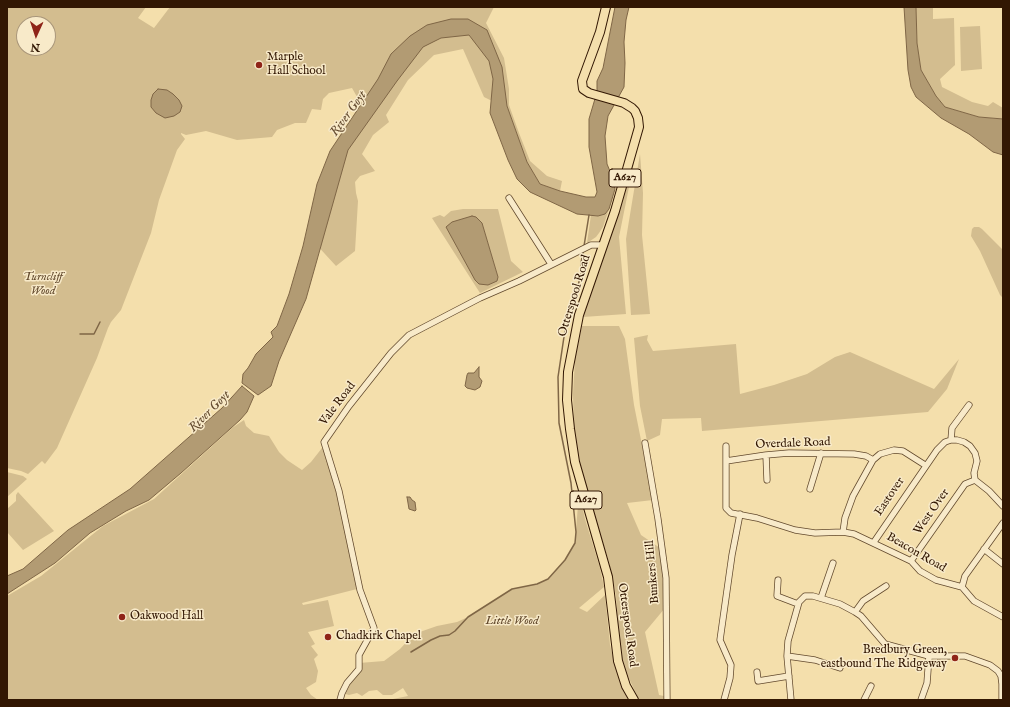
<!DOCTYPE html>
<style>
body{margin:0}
#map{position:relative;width:1010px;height:707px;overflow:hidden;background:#f4dfac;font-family:"IM FELL English",serif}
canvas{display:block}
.frame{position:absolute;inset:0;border:8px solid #321703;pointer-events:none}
.north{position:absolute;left:16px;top:16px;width:40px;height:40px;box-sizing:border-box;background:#f8eac9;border:1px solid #a9967a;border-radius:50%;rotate:183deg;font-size:11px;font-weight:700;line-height:16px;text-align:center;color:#321703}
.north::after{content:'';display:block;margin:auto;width:14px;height:18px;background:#8f2418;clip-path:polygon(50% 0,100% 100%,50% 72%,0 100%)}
</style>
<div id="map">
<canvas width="1010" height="707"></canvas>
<div class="frame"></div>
<div class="north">N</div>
</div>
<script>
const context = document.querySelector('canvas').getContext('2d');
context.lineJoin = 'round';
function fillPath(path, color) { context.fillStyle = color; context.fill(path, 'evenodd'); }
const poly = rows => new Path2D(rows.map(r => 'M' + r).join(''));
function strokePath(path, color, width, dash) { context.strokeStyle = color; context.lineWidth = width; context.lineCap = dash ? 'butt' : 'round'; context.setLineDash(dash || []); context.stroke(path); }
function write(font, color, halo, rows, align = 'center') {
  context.font = font + ' "IM FELL English",serif'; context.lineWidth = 3; context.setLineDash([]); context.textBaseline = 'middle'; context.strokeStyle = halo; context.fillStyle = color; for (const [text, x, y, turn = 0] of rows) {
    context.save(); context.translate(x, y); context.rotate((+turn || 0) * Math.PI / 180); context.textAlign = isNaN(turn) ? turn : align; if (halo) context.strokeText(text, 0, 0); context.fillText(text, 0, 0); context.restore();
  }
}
fillPath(poly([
 [7,7,146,7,138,18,154,28,170,7,494,7,486,23,504,58,509,89,509,105,519,133,530,161,547,176,562,181,560,191,540,184,527,162,507,106,498,104,484,97,463,49,434,55,408,80,386,115,389,122,373,135,362,154,375,171,360,176,355,182,356,193,358,201,355,251,336,266,314,242,320,211,365,111,352,88,329,93,323,99,321,110,312,109,306,123,295,123,277,130,272,137,237,140,206,131,186,135,181,133,181,134,185,139,177,150,159,200,151,233,121,310,111,322,108,328,97,358,57,448,45,464,42,461,28,474,21,471,7,468],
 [24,24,48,24,48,48,24,48],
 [916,7,933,7,933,19,954,18,955,65,940,79,942,87,972,102,988,106,993,102,1003,108,1003,119,979,117,945,107,936,96,921,70,917,43],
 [980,26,982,69,961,71,960,27],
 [640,154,643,193,642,235,650,314,631,315,626,239],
 [633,157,635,157,619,237,626,314,583,317],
 [463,209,498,209,511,261,523,272,480,293,432,218,440,215,444,217,451,211],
 [482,223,498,277,497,281],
 [609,209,603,227,599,233,596,237,587,243,591,215,598,216,605,214],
 [974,227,979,227,982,229,1003,250,1003,298,1000,295,980,251,971,236,972,229],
 [582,326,619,326,625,339,634,405,653,500,627,503,641,535,660,548,665,608,645,632,659,695,664,696,664,700,639,700,620,659,616,596,609,562,579,467,574,438,573,394,575,359],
 [648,335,647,340,653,351,736,344,740,394,774,385,807,374,835,357,850,352,934,389,959,359,947,389,928,412,702,431,701,418,662,419,660,435,647,441,640,406,634,338],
 [244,420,246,426,254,433,269,436,279,452,287,460,302,470,311,462,322,448,324,450,340,504,357,589,302,603,303,605,328,600,334,626,308,632,315,644,311,646,318,655,314,659,318,671,316,682,306,688,311,695,318,700,7,700,7,596,41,576,103,526,154,499,232,428],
 [7,472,23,476,27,479,7,497],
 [18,492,54,531,23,550,7,532,7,509,16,501,16,495],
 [579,492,585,519,600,568,604,587,579,608,587,612,605,595,610,645,617,672,628,700,388,700,408,696,403,688,392,695,383,695,377,690,369,691,362,696,357,693,349,695,342,693,359,663,384,661,400,649,414,634,437,626,457,622,468,617,512,589,537,584,548,579,565,560,575,543]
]), '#d3bd8f');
const water = poly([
 [615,7,629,7,626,20,624,42,625,63,624,87,608,116,605,136,607,164,612,176,615,189,609,209,605,214,598,216,577,214,530,192,517,179,508,160,490,113,493,79,489,61,469,35,441,38,423,47,397,81,348,150,306,299,279,361,271,386,258,395,242,383,243,374,248,368,256,354,273,337,271,332,277,326,289,294,303,246,317,184,330,151,378,79,391,54,410,36,427,25,451,19,468,19,487,30,502,67,507,106,527,162,540,184,560,191,586,197,595,197,597,192,589,147,589,119,597,92,597,81,603,68,615,7],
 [904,7,916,7,917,43,921,70,936,96,945,107,979,117,1003,119,1003,155,993,152,969,134,941,118,916,97,911,87,908,70,904,7],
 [158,89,167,90,173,94,179,100,182,106,180,112,174,116,165,118,156,113,151,107,151,100,153,94,158,89],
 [472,216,476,217,482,223,498,277,497,281,488,285,479,284,475,280,446,227,452,222,472,216],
 [479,367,479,377,482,381,480,387,475,390,467,388,465,386,467,375,468,373,474,373,479,367],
 [242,386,254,396,247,412,240,420,181,473,149,500,126,511,90,533,55,563,7,594,7,576,23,569,68,530,130,489,222,408,242,386],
 [407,497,410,497,412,500,415,502,416,510,415,511,409,509,407,497]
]);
fillPath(water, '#b29b73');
strokePath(water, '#7f6646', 1);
strokePath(poly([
 [584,246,589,215],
 [80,334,94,334,100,322],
 [411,652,431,640,440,636,449,635,455,631,468,617,512,589,537,584,548,579,565,560,575,543,576,532,571,483,559,423,558,377,565,330,581,275,581,263,583,252]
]), '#7f6646', 1.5);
const minor = poly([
 [509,198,551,264],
 [951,440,952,428,969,405],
 [645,443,658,519,666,578,667,700],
 [726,446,726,461],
 [766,455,767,480],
 [873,460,866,456,854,454,789,453,766,455,726,461,726,508,731,513,757,518,795,530,815,533,843,532,854,534,911,561,920,571,936,580,962,587,974,601,1003,617],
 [810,489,821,453],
 [843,532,845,518,853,496,873,460,880,454,894,450,903,451,925,465],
 [874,542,937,450,945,442,951,440,957,440,964,442,970,446,975,453,977,461,974,473,975,480,989,491,1003,506],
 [984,549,1003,564],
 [911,561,965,484,975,480],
 [778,580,777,596,798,604],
 [962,587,965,576,1003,523],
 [821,598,833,563],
 [855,612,863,601,886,586],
 [787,656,815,660,840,668],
 [757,672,758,681,789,676],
 [340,700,342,693,347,683,359,669,359,655,374,628,360,590,339,491,324,442,349,406,391,353,409,335,480,298,519,281,591,245,603,245],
 [724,700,730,678,731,665,720,640,732,555,740,514],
 [791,700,787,656,788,641,799,602,805,596,813,596,840,604,855,612,861,616,885,644,929,656,965,656,990,665,998,671,1001,676,1002,684,1002,700],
 [864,700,871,686],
 [921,700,927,683,929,656]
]);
const primary = poly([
 [606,7,600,32,582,81,583,89,589,93,624,103,632,108,635,111,638,118,639,127,615,211,579,315,568,372,567,400,570,429,575,462,608,577,618,661,626,686,634,700]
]);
strokePath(minor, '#62492d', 7);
strokePath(primary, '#321703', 10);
strokePath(minor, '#f8eac9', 5.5);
strokePath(primary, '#f4dfac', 8);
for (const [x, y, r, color] of [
 [259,65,4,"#8f2418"],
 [122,617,4,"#8f2418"],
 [328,637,4,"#8f2418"],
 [955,658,4,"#8f2418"]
]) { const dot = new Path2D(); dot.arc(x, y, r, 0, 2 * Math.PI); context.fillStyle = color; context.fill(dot); strokePath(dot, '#f8eac9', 1.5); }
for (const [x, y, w] of [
 [625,178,32],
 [586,500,32]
]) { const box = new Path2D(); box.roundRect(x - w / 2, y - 9, w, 18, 3); context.fillStyle = '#f8eac9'; context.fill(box); strokePath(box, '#321703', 1); }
write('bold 11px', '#321703', null, [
 ["A627",625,178],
 ["A627",586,500]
]);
write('12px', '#321703', '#f8eac9', [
 ["Marple",267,58],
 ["Hall School",267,72],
 ["Oakwood Hall",130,617],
 ["Chadkirk Chapel",336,637],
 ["Bredbury Green,",947,651,"right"],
 ["eastbound The Ridgeway",947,665,"right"]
], 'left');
write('italic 12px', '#62492d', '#f8eac9', [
 ["Turncliff",43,278],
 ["Wood",43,292],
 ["Little Wood",512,622]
]);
write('12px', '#321703', '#f8eac9', [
 ["Otterspool Road",575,296,-73],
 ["Vale Road",338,404,-53],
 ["Overdale Road",793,444,-2],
 ["Eastover",890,497,-56],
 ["West Over",932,512,-55],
 ["Beacon Road",916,553,30],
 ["Bunkers Hill",653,572,-95],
 ["Otterspool Road",627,625,82]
]);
write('italic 13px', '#654c30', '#f8eac9', [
 ["River Goyt",349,114,-54],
 ["River Goyt",210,412,-45]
]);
</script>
